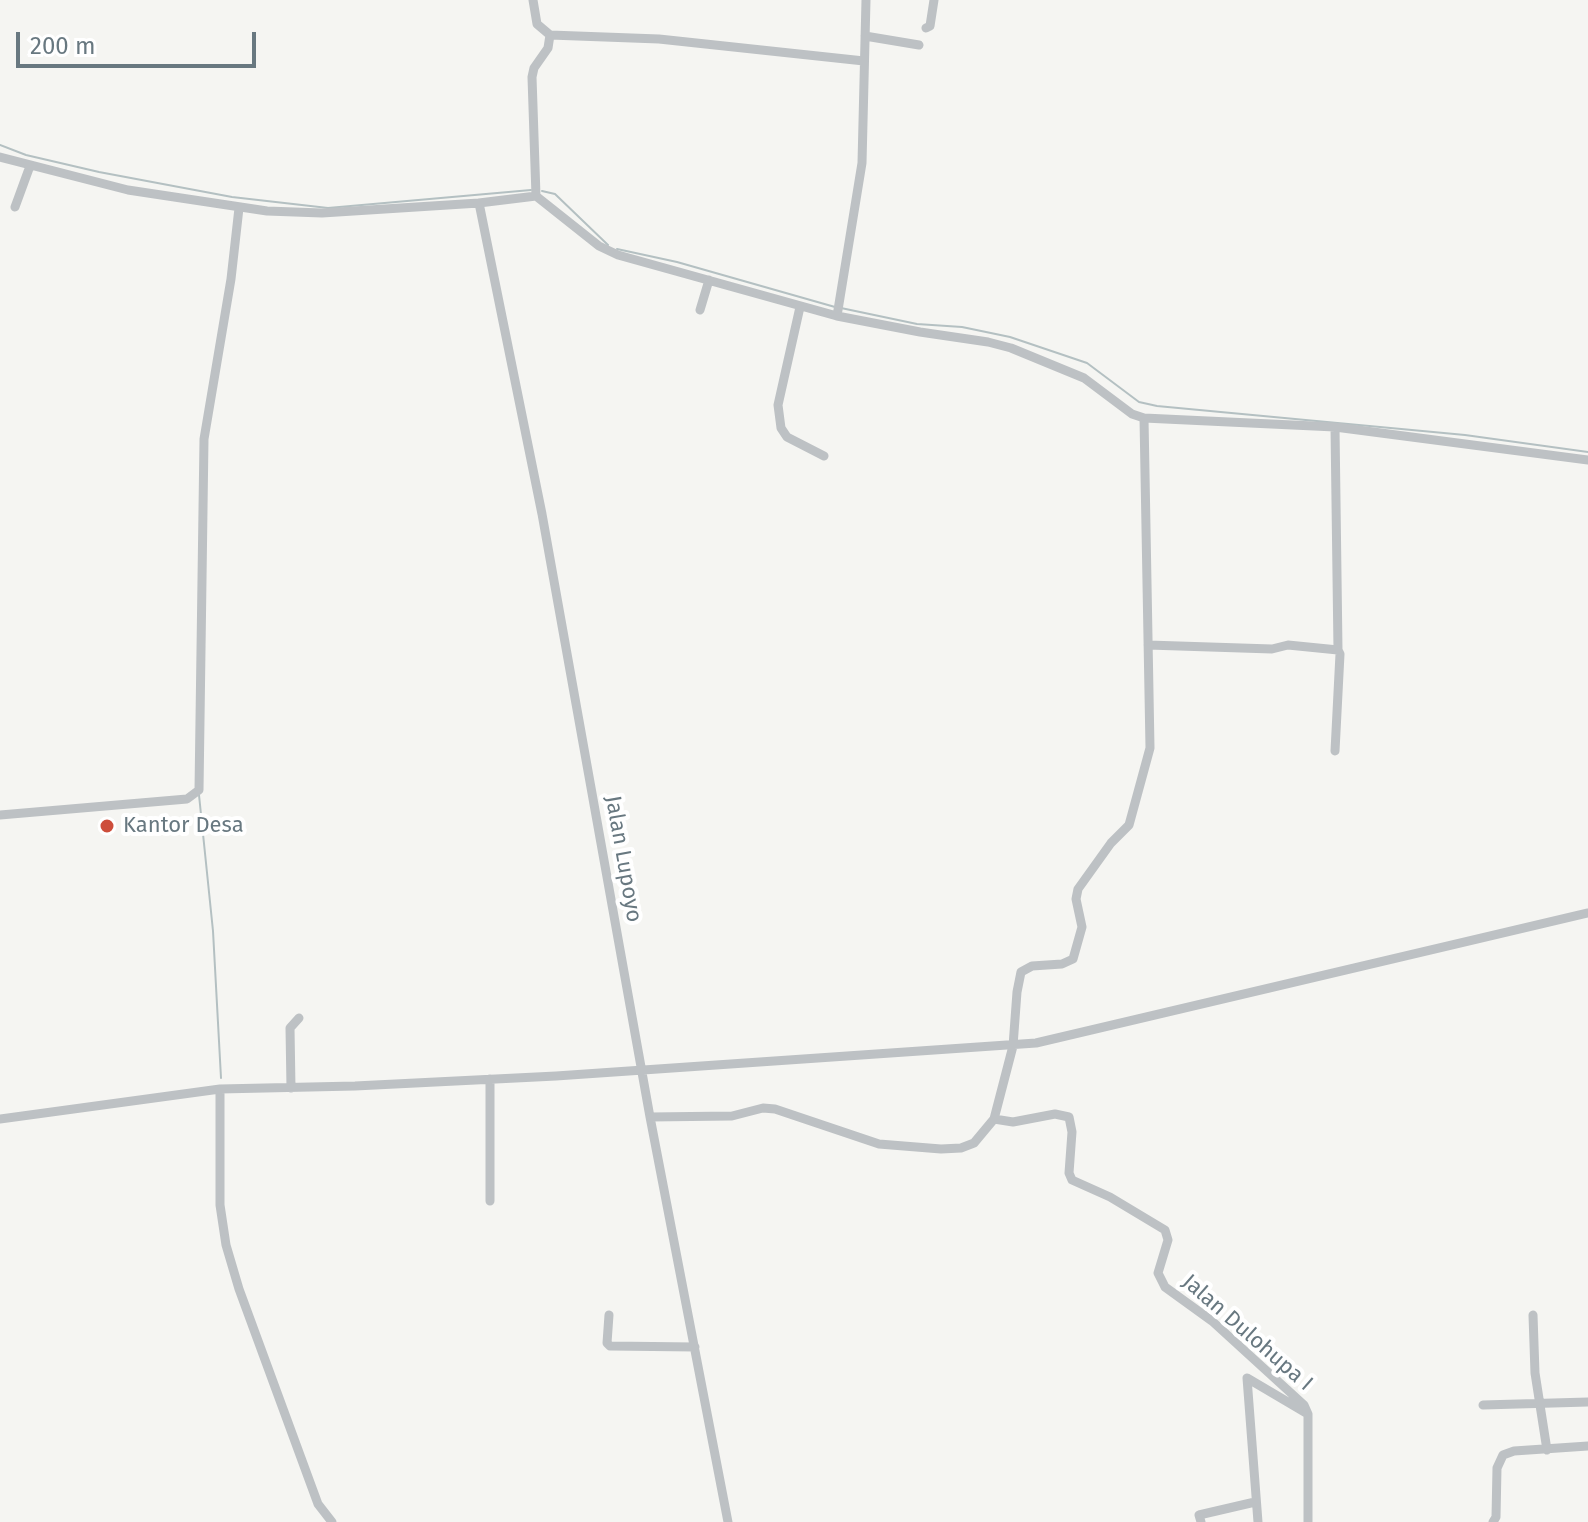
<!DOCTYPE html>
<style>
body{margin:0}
#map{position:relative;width:1588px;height:1522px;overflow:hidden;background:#f5f5f2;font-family:"Fira Sans",sans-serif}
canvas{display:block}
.scale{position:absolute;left:16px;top:32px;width:240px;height:36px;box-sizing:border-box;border:4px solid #687880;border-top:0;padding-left:10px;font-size:24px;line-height:28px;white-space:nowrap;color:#687880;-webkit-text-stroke:6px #fff;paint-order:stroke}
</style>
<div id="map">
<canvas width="1588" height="1522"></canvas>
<div class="scale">200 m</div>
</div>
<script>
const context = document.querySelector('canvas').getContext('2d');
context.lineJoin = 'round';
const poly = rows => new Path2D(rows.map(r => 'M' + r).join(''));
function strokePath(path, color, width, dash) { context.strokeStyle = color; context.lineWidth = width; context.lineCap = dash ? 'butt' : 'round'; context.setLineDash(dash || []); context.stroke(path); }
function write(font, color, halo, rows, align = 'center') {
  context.font = font + ' "Fira Sans",sans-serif'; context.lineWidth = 8; context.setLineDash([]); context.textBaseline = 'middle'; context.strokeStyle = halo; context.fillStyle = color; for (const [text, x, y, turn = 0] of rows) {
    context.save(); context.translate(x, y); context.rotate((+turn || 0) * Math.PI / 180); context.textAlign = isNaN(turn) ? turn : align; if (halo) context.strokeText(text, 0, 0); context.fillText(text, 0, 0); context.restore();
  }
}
strokePath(poly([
 [0,145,26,155,99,172,232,197,328,208,531,190],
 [542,191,555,194,608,245],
 [617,249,677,262,835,307],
 [841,308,917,324,962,327,1010,337,1087,363,1139,402,1157,406,1465,435,1588,452],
 [199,795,213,931,221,1078]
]), '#b4c0c2', 2);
strokePath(poly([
 [533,0,537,24,550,35,548,48,534,68,532,77,536,196],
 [926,28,930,26,934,0],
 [550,35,659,39,864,61],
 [865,36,919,45],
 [0,157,128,190,267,211,322,213,479,203,536,196,599,246,618,255,837,316,920,332,988,342,1011,348,1084,378,1132,414,1144,418,1335,427,1588,460],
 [479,203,542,514,650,1117,728,1522],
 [15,207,30,166],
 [800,307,778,405,781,428,787,437,824,456],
 [700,310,709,280],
 [837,316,862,163,866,0],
 [1335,427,1338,650],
 [1148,645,1272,649,1288,645,1338,650,1340,654,1335,751],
 [0,815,187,799,199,790,204,439,231,279,239,208],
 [291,1088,290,1028,299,1018],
 [220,1089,220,1205,226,1245,239,1289,311,1485,318,1504,332,1522],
 [650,1117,732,1116,763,1108,775,1109,879,1144,941,1149,961,1148,974,1143,994,1119,1013,1046,1017,992,1021,972,1032,966,1062,964,1073,959,1082,927,1076,899,1078,889,1111,843,1129,825,1150,748,1144,418],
 [0,1119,220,1089,355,1086,556,1076,1036,1043,1588,913],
 [994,1119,1013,1122,1055,1114,1069,1117,1072,1132,1069,1173,1072,1180,1110,1197,1165,1230,1168,1240,1158,1273,1165,1287,1212,1321,1304,1405,1308,1414,1308,1522],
 [490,1201,490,1079],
 [609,1315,607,1343,610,1346,695,1347],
 [1533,1315,1535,1373,1547,1450],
 [1483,1405,1588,1402],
 [1201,1522,1199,1515,1255,1502],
 [1258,1522,1247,1378,1308,1414],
 [1493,1522,1496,1517,1497,1468,1503,1455,1514,1451,1588,1446]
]), '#bdc1c4', 9);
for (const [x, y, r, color] of [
 [107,826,8,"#cd4e3b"]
]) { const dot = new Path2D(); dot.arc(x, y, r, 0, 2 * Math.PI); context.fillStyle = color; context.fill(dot); strokePath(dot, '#fff', 3); }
write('22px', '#687880', '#fff', [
 ["Kantor Desa",123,826]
], 'left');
write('22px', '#687880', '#fff', [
 ["Jalan Lupoyo",623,859,80],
 ["Jalan Dulohupa I",1247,1333,41]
]);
</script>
